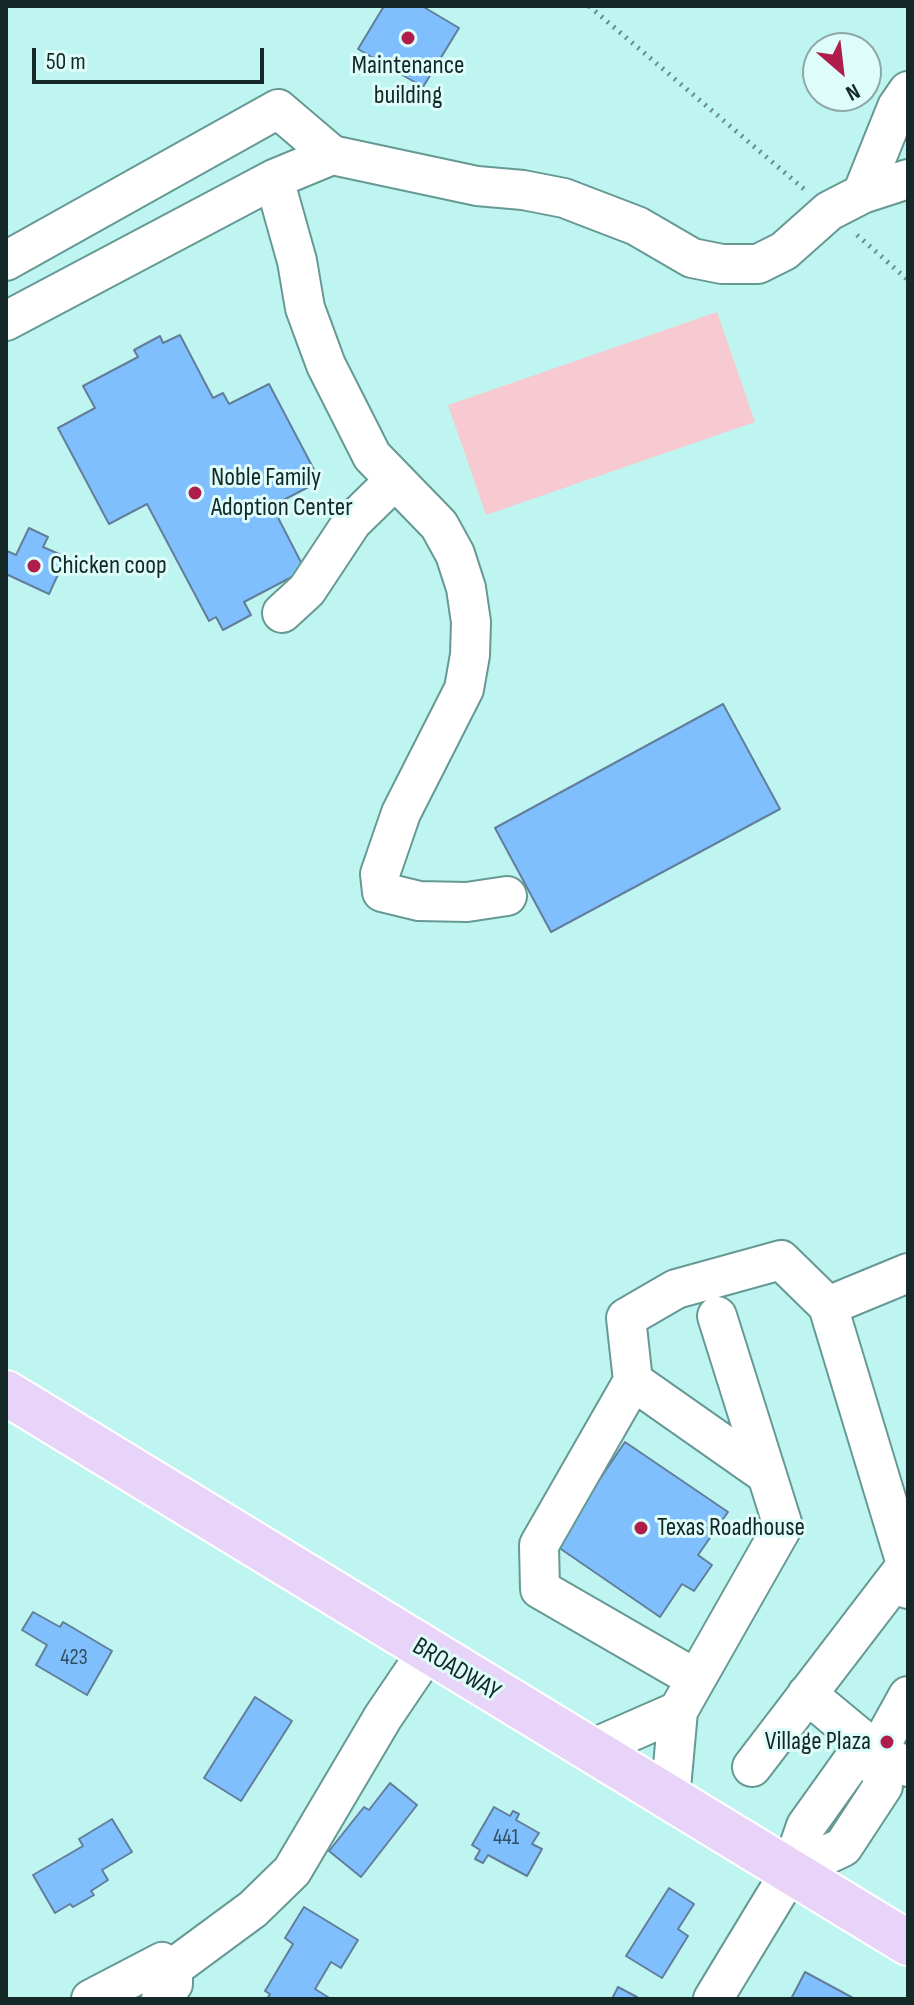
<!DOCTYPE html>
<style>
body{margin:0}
#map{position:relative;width:914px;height:2005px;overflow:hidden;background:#bff5f0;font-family:"Sofia Sans Condensed",sans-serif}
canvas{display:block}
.frame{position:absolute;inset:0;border:8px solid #132827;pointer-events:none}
.north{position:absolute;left:802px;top:32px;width:80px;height:80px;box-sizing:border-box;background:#defdfa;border:2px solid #8da8a6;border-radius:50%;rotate:152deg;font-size:22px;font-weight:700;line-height:32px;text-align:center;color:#132827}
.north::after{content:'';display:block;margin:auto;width:28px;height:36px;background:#af1d4c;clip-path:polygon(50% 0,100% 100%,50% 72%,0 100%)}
.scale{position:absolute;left:32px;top:48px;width:232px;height:36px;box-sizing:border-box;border:4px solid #132827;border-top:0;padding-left:10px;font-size:24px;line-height:28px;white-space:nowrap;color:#132827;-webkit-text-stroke:6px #defdfa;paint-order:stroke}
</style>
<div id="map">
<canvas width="914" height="2005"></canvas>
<div class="frame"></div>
<div class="north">N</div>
<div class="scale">50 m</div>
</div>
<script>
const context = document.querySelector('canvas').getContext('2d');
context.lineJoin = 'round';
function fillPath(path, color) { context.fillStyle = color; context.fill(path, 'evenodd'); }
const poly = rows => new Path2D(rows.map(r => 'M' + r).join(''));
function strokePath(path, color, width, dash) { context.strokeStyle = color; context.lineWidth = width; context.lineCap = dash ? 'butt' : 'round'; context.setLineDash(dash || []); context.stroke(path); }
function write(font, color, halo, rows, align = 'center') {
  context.font = font + ' "Sofia Sans Condensed",sans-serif'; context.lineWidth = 6; context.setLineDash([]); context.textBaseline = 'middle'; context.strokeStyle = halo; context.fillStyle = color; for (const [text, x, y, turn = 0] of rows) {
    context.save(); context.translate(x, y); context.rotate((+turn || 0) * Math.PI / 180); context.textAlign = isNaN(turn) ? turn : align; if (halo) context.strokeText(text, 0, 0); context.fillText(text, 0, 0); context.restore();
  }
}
fillPath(poly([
 [717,312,755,422,486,515,448,405]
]), '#f7c9d0');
const building = poly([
 [384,6,422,6,459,28,423,87,358,49,384,6],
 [180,335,213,398,223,393,229,404,269,384,320,481,272,506,305,570,244,602,251,615,223,630,216,617,209,621,147,504,109,524,58,428,95,408,83,386,138,357,134,350,160,336,163,343,180,335],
 [29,528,48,537,43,547,66,557,49,594,6,574,7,551,16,555,29,528],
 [723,704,780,809,551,932,495,828,723,704],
 [625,1442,728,1512,698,1555,712,1565,694,1591,682,1584,660,1617,555,1545,625,1442],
 [33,1612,60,1627,63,1622,112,1651,87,1695,36,1665,47,1645,22,1630,33,1612],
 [255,1697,292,1721,241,1801,204,1778,255,1697],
 [390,1783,417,1805,361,1877,329,1851,364,1807,369,1810,390,1783],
 [494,1807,510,1816,513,1811,519,1814,516,1820,539,1833,532,1844,542,1849,527,1876,488,1855,483,1863,475,1859,480,1850,472,1845,494,1807],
 [112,1819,132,1852,102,1870,108,1880,91,1891,94,1895,73,1907,70,1904,55,1913,33,1875,83,1846,79,1839,112,1819],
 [669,1888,694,1904,678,1929,688,1936,662,1978,626,1956,669,1888],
 [304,1907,358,1940,341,1968,331,1962,315,1989,331,1999,267,1999,270,1994,265,1991,293,1944,285,1938,304,1907],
 [805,1972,855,1999,791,1999,805,1972],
 [618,1987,637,1997,636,1999,612,1999,618,1987]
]);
fillPath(building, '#80bffe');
strokePath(building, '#627e9b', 2);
const minor = poly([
 [274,179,297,261,305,308,326,365,372,456,439,525,455,554,466,588,471,622,470,655,464,689,401,813,380,874,382,892,419,901,467,902,507,896],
 [862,194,897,107,908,91],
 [6,261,278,109,332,155],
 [6,321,274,179,332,155,477,186,523,190,564,198,637,226,692,258,722,264,758,264,784,251,829,211,862,194,908,179],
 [282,613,307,590,352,522,395,480],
 [908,1273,828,1306,906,1564,908,1589],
 [633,1381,626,1318,676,1289,781,1260,828,1306],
 [696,1679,540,1589,539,1545,633,1381,767,1475],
 [908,1696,877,1752,908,1767],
 [589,1750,678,1711],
 [752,1767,908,1563],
 [670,1799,678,1711,783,1526,717,1316],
 [790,1872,843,1847,883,1786,877,1752,807,1694],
 [173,1968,253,1909,292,1871,383,1717,427,1652],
 [91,1999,162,1962,173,1968,173,1984,161,1999],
 [713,1999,790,1872,806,1826,851,1763,877,1752]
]);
const major = poly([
 [6,1393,908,1943]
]);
strokePath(minor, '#669994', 42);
strokePath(major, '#fff', 48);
strokePath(poly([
 [589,6,804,189],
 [857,235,908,280]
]), '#688d8a', 5, [2, 6]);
strokePath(minor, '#fff', 38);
strokePath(major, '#e8d4f9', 44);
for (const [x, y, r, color] of [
 [408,38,8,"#af1d4c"],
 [195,493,8,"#af1d4c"],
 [34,566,8,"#af1d4c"],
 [641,1528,8,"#af1d4c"],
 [887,1742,8,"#af1d4c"]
]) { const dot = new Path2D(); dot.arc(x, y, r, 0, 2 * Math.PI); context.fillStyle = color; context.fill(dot); strokePath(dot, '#defdfa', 3); }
write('22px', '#2e4e5d', null, [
 ["423",74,1658],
 ["441",506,1838]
]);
write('26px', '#132827', '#defdfa', [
 ["Maintenance",408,66,"center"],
 ["building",408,96,"center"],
 ["Noble Family",211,478],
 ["Adoption Center",211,508],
 ["Chicken coop",50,566],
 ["Texas Roadhouse",657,1528],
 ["Village Plaza",871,1742,"right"]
], 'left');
write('26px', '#132827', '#defdfa', [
 ["BROADWAY",456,1670,31]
]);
</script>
